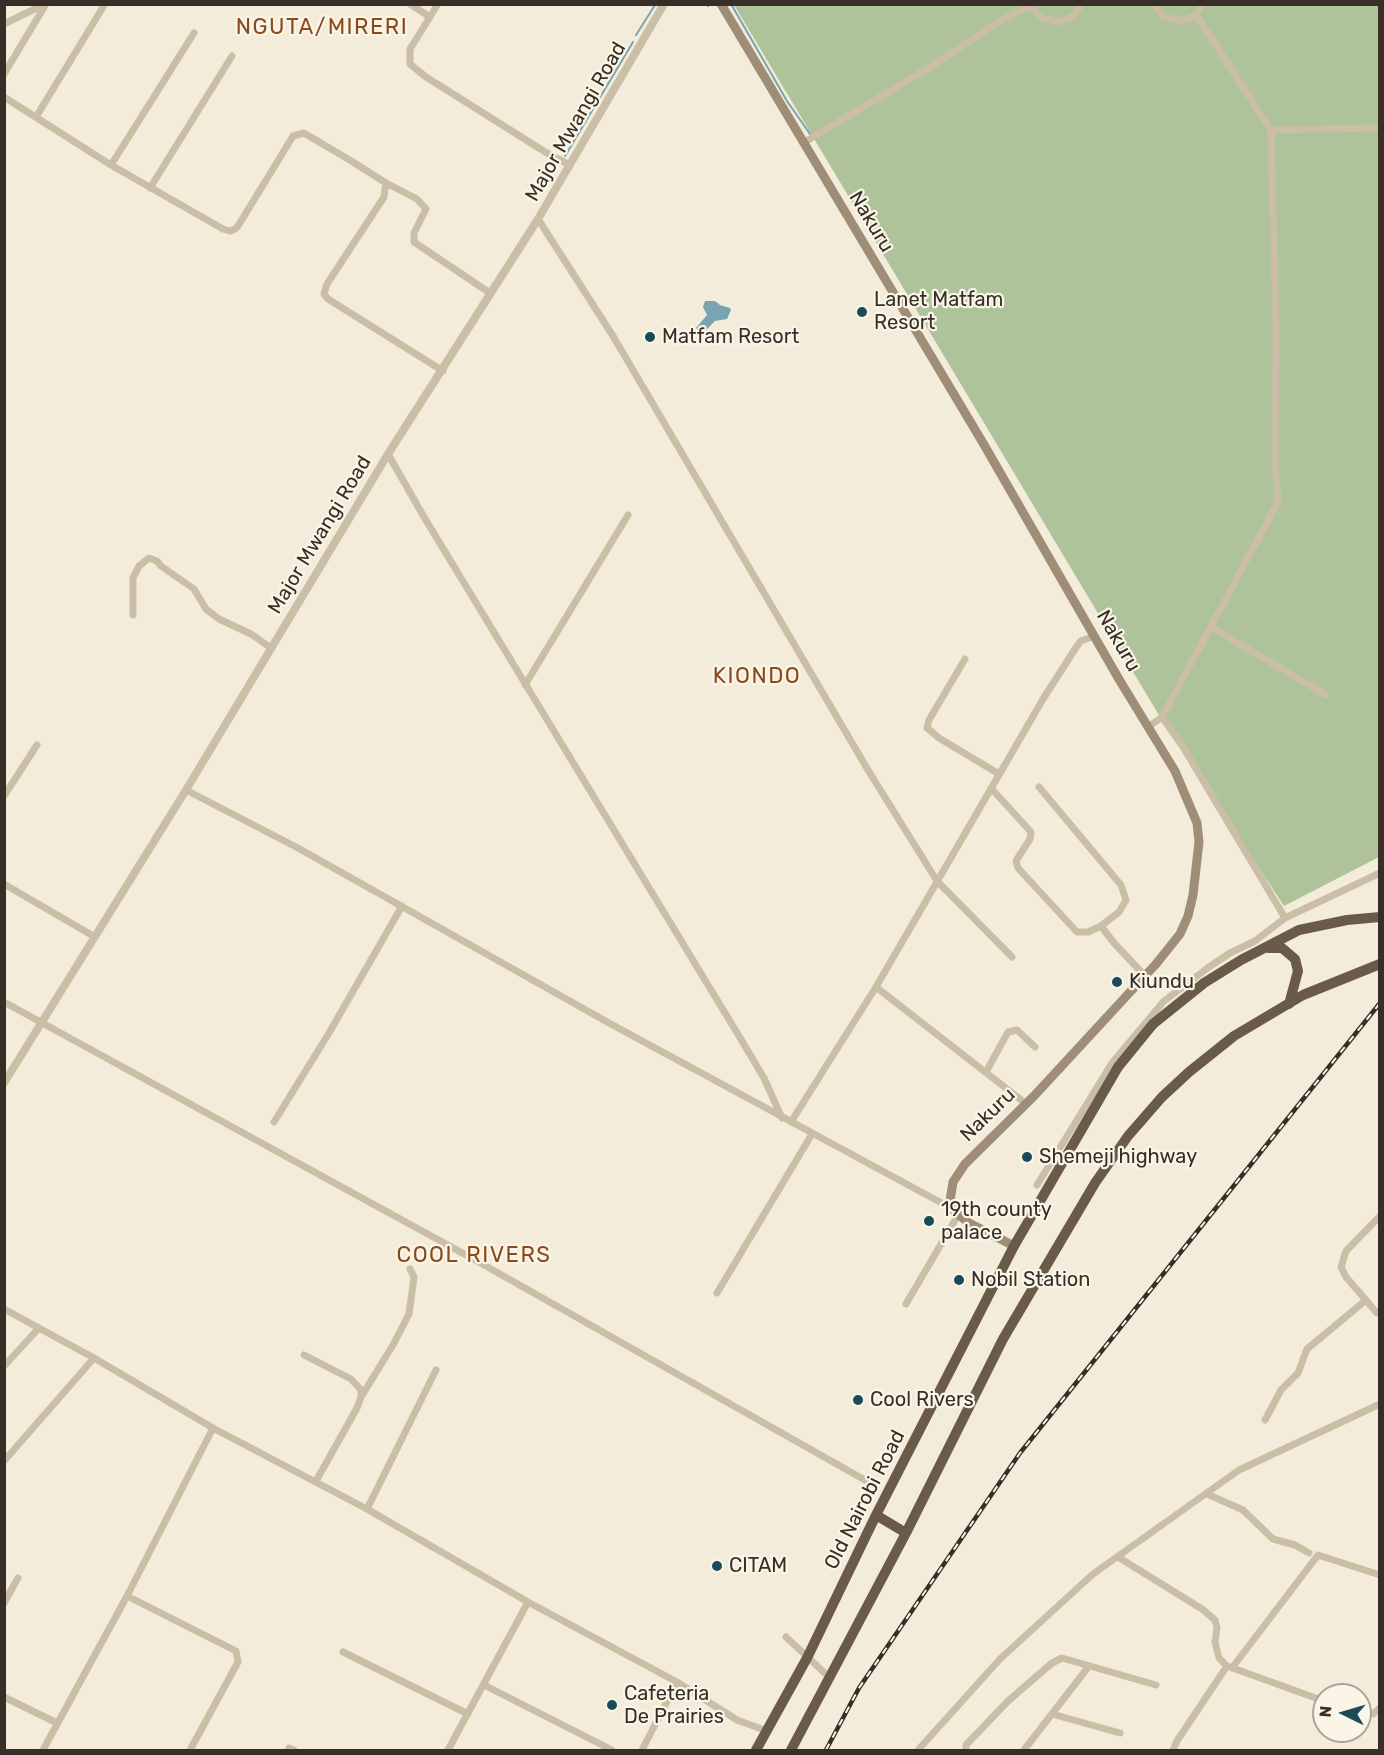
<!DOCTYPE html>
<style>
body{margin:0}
#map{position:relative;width:1384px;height:1755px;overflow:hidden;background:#f3ecda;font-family:Rubik,sans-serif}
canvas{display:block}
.frame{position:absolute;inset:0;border:6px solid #372f27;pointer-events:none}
.north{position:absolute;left:1312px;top:1683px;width:60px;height:60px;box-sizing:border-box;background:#faf5e7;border:2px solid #aca69a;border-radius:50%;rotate:275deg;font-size:16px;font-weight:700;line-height:24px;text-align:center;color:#372f27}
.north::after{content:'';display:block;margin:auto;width:21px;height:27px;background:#1b4b5b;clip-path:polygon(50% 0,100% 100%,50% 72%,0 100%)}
</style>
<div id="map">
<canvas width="1384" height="1755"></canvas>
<div class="frame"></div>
<div class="north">N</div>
</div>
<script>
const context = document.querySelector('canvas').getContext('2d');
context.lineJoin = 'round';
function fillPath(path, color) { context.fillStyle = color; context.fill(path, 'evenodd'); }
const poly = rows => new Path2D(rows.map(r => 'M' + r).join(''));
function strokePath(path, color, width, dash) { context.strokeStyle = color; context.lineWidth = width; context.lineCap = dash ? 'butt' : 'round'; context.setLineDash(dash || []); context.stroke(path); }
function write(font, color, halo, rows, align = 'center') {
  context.font = font + ' Rubik,sans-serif'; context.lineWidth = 4.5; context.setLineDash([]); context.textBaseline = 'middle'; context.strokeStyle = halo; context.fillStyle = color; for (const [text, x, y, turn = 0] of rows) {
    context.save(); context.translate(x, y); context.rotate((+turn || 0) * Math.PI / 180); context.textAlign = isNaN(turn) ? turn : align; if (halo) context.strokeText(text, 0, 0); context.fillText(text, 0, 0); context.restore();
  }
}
fillPath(poly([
 [734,5,1379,5,1379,857,1284,906,1163,722]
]), '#aec39a');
fillPath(poly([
 [705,301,715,301,720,305,730,308,731,310,727,319,715,321,702,334,696,328,707,315,703,307]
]), '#78a5b1');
strokePath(poly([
 [707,4,708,6],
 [731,4,787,101,810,134],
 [636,35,655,5],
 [565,156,633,42]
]), '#78a5b1', 2);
strokePath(poly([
 [410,4,430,17],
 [438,4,410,49,410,64,426,77,550,155,570,165],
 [1032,4,1037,13,1043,18,1059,22,1074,16,1081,4],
 [1154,4,1164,17,1181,21,1196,15,1203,4],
 [4,24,45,4],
 [4,74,46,4],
 [4,97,111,165,223,229,230,231,235,229,238,226,293,136,304,133,353,162,386,183,384,197,327,284,324,294,328,299,443,371],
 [36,117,105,4],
 [1271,130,1380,128],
 [803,143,930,67,1003,19,1032,5],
 [111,165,194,33],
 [386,183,417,199,426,209,414,233,414,242,490,293],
 [150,188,232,56],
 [538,219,613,336,868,770,937,881,1012,957],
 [388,454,424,517,739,1036,764,1078,782,1118],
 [133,615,133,578,139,566,149,558,157,561,161,566,194,589,206,609,219,619,251,634,271,648],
 [1211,627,1326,695],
 [965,659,929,720,927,728,939,738,999,774],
 [525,685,628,515],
 [1162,717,1278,502,1275,465,1276,329,1271,130,1196,15],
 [1148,727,1162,717,1183,747,1285,918,1380,873],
 [1039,787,1121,885,1126,900,1119,912,1101,926],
 [991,788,1031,832,1030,839,1016,861,1018,868,1077,932,1088,932,1101,926,1114,943,1145,976],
 [186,790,298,848,609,1023,949,1207],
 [4,796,37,745],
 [4,884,95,937],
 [876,987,1025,1103],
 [4,1002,477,1261,872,1484],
 [986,1072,1008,1032,1017,1030,1035,1047],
 [274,1122,329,1033,402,906],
 [791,1122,876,987,1043,699,1077,646,1081,641,1094,636],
 [1037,1185,1112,1063,1164,1001,1209,967,1230,953,1255,941,1285,918],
 [1380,1216,1346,1251,1341,1267,1346,1277,1377,1313,1380,1313],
 [717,1293,812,1134],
 [906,1304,958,1215],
 [4,1309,94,1358,213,1428,367,1509,528,1602,677,1682,737,1720,767,1731],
 [304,1355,351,1379,361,1390,361,1397,357,1408,316,1481],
 [4,1366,39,1328],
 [361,1397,393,1345,409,1314,414,1277,410,1269],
 [1265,1420,1281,1390,1298,1373,1307,1349,1366,1300],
 [4,1461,94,1358],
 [1207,1494,1243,1510,1273,1539,1295,1545,1309,1553],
 [367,1509,436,1370],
 [1118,1557,1202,1609,1215,1620,1217,1628,1215,1642,1219,1658,1227,1666,1324,1701],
 [127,1596,236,1651,238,1662,190,1750],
 [4,1603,18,1578],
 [786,1637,830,1678],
 [343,1652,468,1714],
 [1232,1668,1318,1555,1380,1575],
 [484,1685,612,1750],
 [4,1697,57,1723],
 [1360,1713,1373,1714,1380,1708],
 [1052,1714,1120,1733],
 [289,1748,294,1750],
 [43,1750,127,1596,213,1428],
 [448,1750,528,1602],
 [642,1750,677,1682],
 [918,1750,1000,1659,1093,1574,1239,1470,1380,1404],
 [966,1750,966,1745,1007,1702,1052,1663,1062,1658,1156,1685],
 [1024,1750,1089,1666],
 [1173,1750,1177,1741,1227,1666]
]), '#cbbea6', 7);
strokePath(poly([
 [4,1083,186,790,388,454,538,219,664,4]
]), '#cbbea6', 8);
strokePath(poly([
 [721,4,983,443,1120,681,1175,771,1197,823,1199,842,1193,895,1188,916,1180,934,1156,964,1034,1096,965,1164,953,1182,949,1207,969,1223,1014,1246]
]), '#9f8d77', 9);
strokePath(poly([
 [1268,948,1282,948,1295,959,1298,971,1289,1004],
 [876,1515,906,1533],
 [756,1750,807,1658,876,1515,1014,1246,1118,1067,1153,1024,1204,983,1241,960,1299,930,1347,920,1380,917],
 [791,1750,906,1533,1003,1339,1095,1183,1128,1136,1162,1097,1189,1072,1234,1036,1303,995,1380,964]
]), '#695a4a', 10);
const rail = poly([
 [826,1750,859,1688,1020,1453,1380,1003]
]);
strokePath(rail, '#372f27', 4.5);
strokePath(rail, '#faf5e7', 2, [7]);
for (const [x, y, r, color] of [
 [862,312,6,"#1b4b5b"],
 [650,337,6,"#1b4b5b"],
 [1117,982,6,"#1b4b5b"],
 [1027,1157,6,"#1b4b5b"],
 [929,1221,6,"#1b4b5b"],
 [959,1280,6,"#1b4b5b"],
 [858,1400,6,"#1b4b5b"],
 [717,1566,6,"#1b4b5b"],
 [612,1705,6,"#1b4b5b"]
]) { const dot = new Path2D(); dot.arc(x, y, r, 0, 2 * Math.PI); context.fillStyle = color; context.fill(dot); strokePath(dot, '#faf5e7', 2); }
write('20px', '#372f27', '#faf5e7', [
 ["Major Mwangi Road",576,122,-60],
 ["Nakuru",871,222,59],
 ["Major Mwangi Road",320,535,-59],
 ["Nakuru",1118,641,60],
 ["Nakuru",988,1115,-44],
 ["Old Nairobi Road",865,1500,-63]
]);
write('20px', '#372f27', '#faf5e7', [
 ["Lanet Matfam",874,300],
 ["Resort",874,323],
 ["Matfam Resort",662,337],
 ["Kiundu",1129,982],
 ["Shemeji highway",1039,1157],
 ["19th county",941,1210],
 ["palace",941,1233],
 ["Nobil Station",971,1280],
 ["Cool Rivers",870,1400],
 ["CITAM",729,1566],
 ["Cafeteria",624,1694],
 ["De Prairies",624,1717]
], 'left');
context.letterSpacing = '1.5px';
write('22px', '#8a4a1d', '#faf5e7', [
 ["NGUTA/MIRERI",322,28],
 ["KIONDO",757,677],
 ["COOL RIVERS",474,1256]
]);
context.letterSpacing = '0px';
</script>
